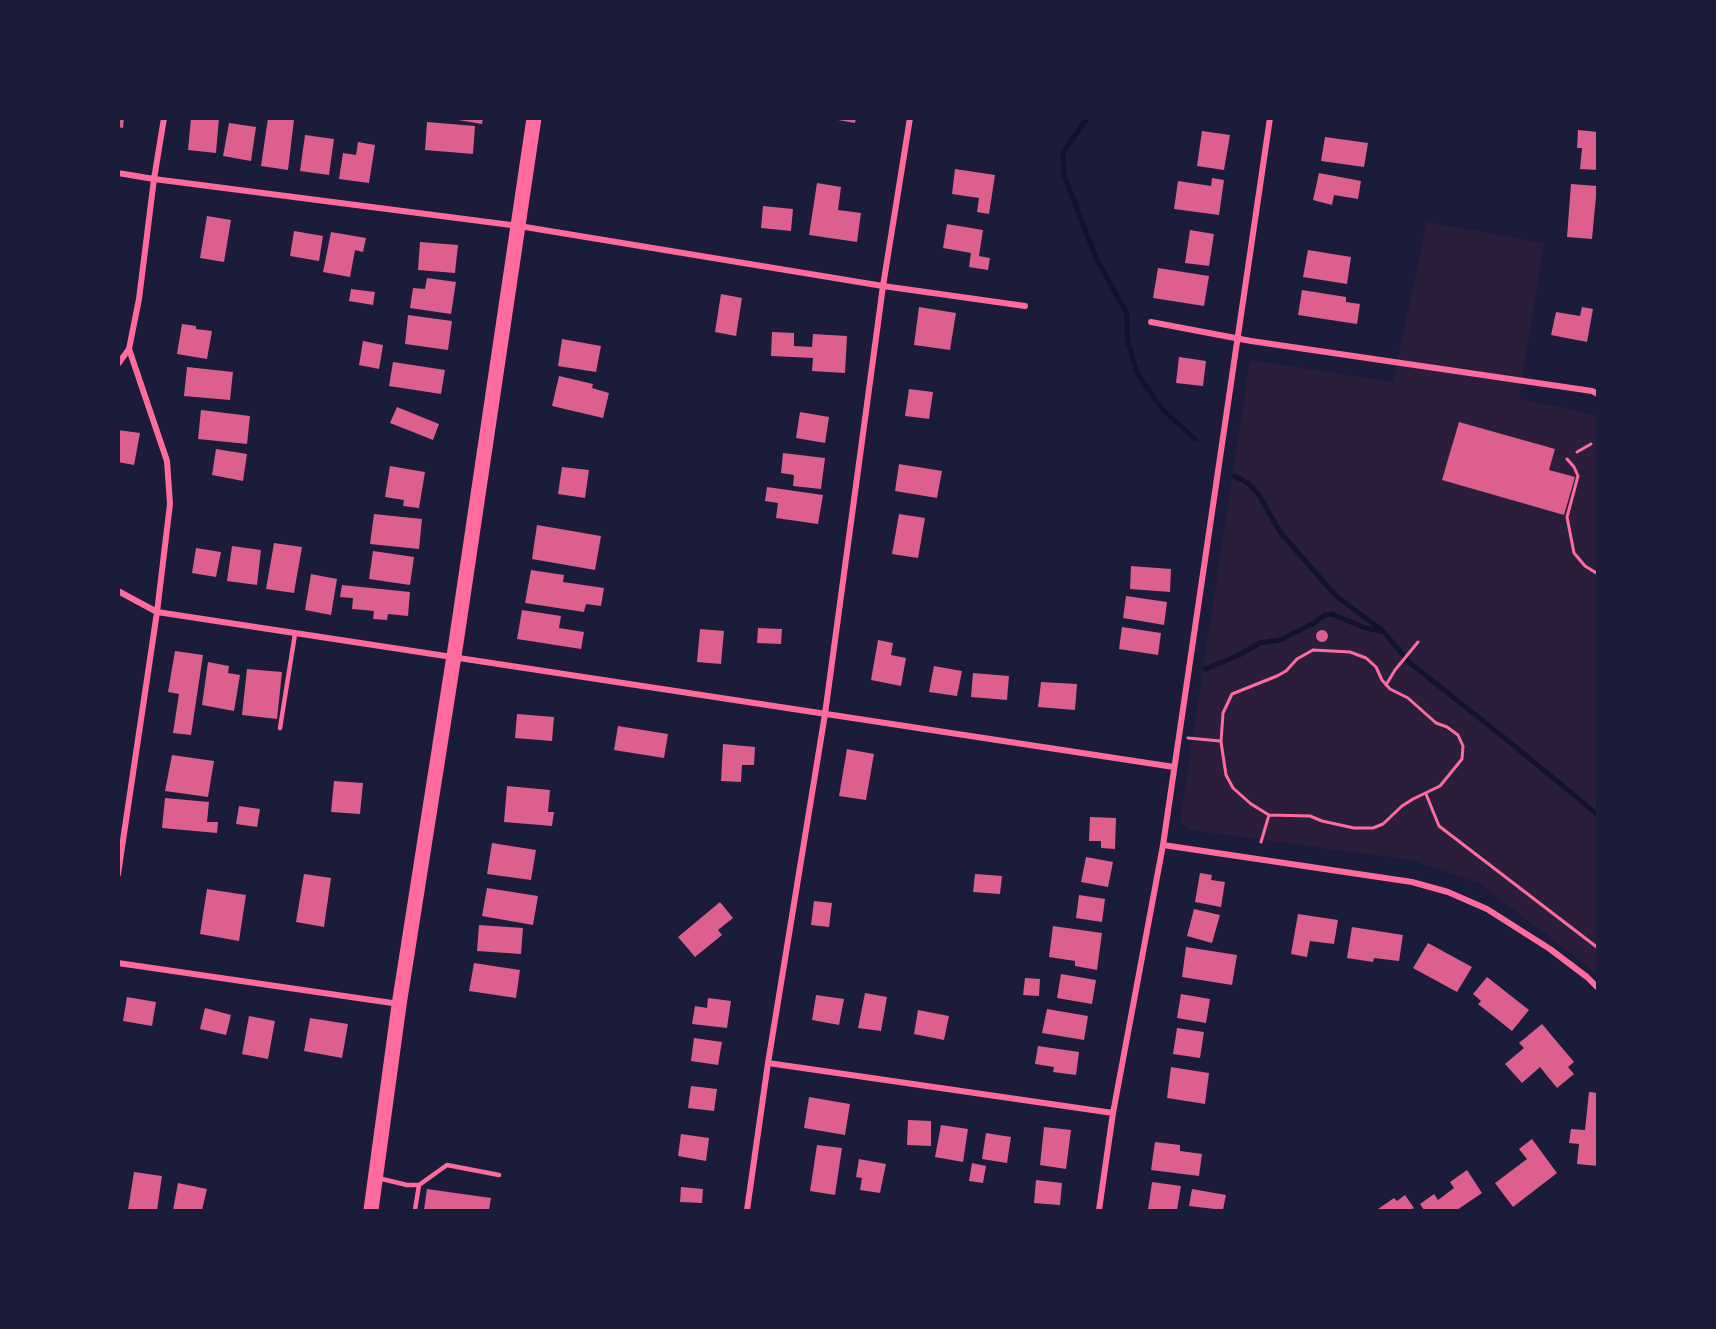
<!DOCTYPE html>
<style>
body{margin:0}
#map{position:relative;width:1716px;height:1329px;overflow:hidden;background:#1b1b3a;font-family:"Open Sans",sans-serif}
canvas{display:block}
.frame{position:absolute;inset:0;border:120px solid #1b1b3a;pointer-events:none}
</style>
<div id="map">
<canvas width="1716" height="1329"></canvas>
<div class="frame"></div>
</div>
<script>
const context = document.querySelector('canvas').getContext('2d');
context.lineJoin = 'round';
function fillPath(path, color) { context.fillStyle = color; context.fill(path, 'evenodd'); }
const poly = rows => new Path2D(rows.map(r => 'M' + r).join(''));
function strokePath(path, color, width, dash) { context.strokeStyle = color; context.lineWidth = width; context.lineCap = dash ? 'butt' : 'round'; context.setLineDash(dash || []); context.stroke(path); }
fillPath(poly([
 [1427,222,1544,243,1519,399,1591,414,1597,418,1597,974,1479,883,1411,860,1190,830,1180,821,1250,360,1393,382]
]), '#2a1e3b');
strokePath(poly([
 [1087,118,1063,153,1064,175,1096,258,1127,314,1127,338,1137,373,1162,409,1195,439],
 [1234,476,1248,483,1259,495,1280,532,1336,596,1383,631,1409,662,1512,744,1598,815],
 [1206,669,1239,655,1260,643,1280,640,1314,623,1325,615,1332,614,1365,628,1380,631]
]), '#12122b', 5);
fillPath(poly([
 [118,118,124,118,123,128,118,127],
 [191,118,219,118,216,153,188,150],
 [268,118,294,120,288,170,261,166],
 [458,118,483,118,482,124,458,120],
 [838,118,856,118,855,123,838,120],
 [427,122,475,126,473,154,425,150],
 [229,123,256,127,251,161,223,156],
 [1578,130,1598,132,1598,170,1580,169,1582,148,1577,148],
 [1202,131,1230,135,1224,170,1197,166],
 [305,135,334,139,329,175,300,171],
 [1325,137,1368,143,1364,167,1321,161],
 [358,142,375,145,369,183,339,179,343,153,356,155],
 [955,169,995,175,989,214,977,212,979,198,952,194],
 [1319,173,1361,181,1358,199,1334,195,1332,205,1313,200],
 [1212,178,1224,180,1219,215,1174,209,1178,181,1211,186],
 [817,183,841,187,838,210,861,213,857,242,809,235],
 [1571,184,1597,186,1592,239,1567,237],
 [763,206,793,209,791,231,761,228],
 [207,216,231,220,224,262,200,258],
 [947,224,983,230,979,256,990,258,988,270,969,267,971,253,943,248],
 [1190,230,1214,234,1209,266,1185,263],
 [294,231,323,236,319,261,290,256],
 [331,232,366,238,363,252,355,250,350,277,323,272],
 [420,242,458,245,455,273,418,270],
 [1308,250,1351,257,1347,284,1303,277],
 [1158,268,1209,276,1204,306,1153,298],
 [427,278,456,282,451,314,410,308,413,288,425,289],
 [351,289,375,292,373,305,349,301],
 [1302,290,1346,297,1346,302,1360,304,1357,324,1298,315],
 [721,294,742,298,736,336,715,332],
 [919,307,956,313,950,350,914,345],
 [1582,307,1593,309,1587,342,1551,335,1556,312,1580,316],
 [408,315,452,321,448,350,405,344],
 [182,324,196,326,196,329,212,331,207,359,177,354],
 [772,332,794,333,794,346,812,347,813,334,847,336,845,373,812,371,813,358,771,356],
 [562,339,601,346,596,372,558,366],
 [363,341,383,345,379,369,359,365],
 [1179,357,1206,361,1203,386,1176,383],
 [393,362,445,370,441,394,389,386],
 [187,367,233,372,230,400,184,396],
 [559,376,593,384,592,388,609,393,603,418,552,406],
 [909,389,933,392,929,419,905,416],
 [397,407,439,424,433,440,390,423],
 [201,410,250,416,247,444,198,439],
 [800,412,829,417,825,443,796,438],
 [1459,422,1555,449,1549,470,1575,477,1564,515,1442,480],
 [118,430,140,433,134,465,118,462],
 [216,449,247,454,243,481,212,475],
 [783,453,825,458,821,489,793,486,794,475,781,473],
 [899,464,942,471,937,498,895,491],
 [390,466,425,472,419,508,403,506,404,500,385,497],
 [562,467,589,470,585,498,558,494],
 [767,487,823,495,818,524,776,518,778,503,765,501],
 [374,514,422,519,419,549,370,544],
 [899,514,925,518,918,558,892,554],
 [537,525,601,536,595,570,532,559],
 [274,543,302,547,294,593,266,589],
 [232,546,261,550,257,585,227,581],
 [196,548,221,552,216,577,192,573],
 [373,551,414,557,410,585,369,579],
 [1131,566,1171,569,1170,592,1130,589],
 [531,570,564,575,563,582,604,588,601,606,586,604,584,612,525,603],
 [311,574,337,579,331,615,305,610],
 [342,585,410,592,408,616,388,614,387,620,373,619,374,611,352,609,353,598,340,597],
 [1126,596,1167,602,1164,625,1123,618],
 [522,610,561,616,559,628,584,632,581,649,517,639],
 [1122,627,1161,633,1158,655,1119,649],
 [758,628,782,629,781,644,757,643],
 [700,629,724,631,721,664,697,662],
 '1316 636a6 6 0 1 1 12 0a6 6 0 1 1-12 0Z',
 [878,640,893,643,891,655,906,658,901,686,871,680],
 [175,651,203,655,191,735,173,733,179,694,168,692],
 [208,662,229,666,228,673,240,675,234,711,202,705],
 [934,666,962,671,957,696,929,692],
 [247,669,282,672,277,719,242,715],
 [973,673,1009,676,1007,700,971,697],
 [1041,682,1077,684,1075,710,1038,707],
 [517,714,554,717,552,741,515,738],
 [618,726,668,734,664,758,614,750],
 [723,744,755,747,754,765,742,765,741,782,721,781],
 [847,749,874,754,866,800,839,796],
 [172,755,214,761,208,797,165,791],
 [334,781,363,783,360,814,331,812],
 [507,786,550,790,548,812,554,812,552,826,504,822],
 [165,798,209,802,207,822,218,822,217,833,162,828],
 [239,806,260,809,257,827,236,824],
 [1090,817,1116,818,1115,849,1101,848,1101,841,1089,841],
 [492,843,536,850,531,880,487,874],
 [1086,857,1113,862,1108,887,1081,882],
 [1200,873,1212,875,1211,880,1225,882,1221,907,1195,902],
 [304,874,331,878,324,927,296,922],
 [975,874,1002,876,1000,894,973,892],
 [487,888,538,896,533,925,482,916],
 [207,889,246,895,239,941,200,934],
 [1079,895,1105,899,1102,922,1076,918],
 [814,901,832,903,829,927,811,925],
 [720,902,733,918,718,930,722,935,695,957,678,937],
 [1194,909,1220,915,1212,943,1187,936],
 [1298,914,1338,920,1334,944,1310,941,1307,957,1291,954],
 [479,925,523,928,521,954,477,951],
 [1053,926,1102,933,1097,970,1075,966,1075,961,1049,957],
 [1352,927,1403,935,1399,961,1374,958,1373,962,1347,958],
 [1428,943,1472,967,1457,992,1413,968],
 [1186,947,1237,955,1232,985,1182,977],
 [474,963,520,970,516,998,469,991],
 [1061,974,1096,980,1092,1004,1057,998],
 [1487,977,1529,1010,1512,1031,1478,1004,1481,1001,1473,994],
 [1025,978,1040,979,1039,996,1023,995],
 [865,993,887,997,881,1031,858,1028],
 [1181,994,1210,999,1206,1023,1177,1018],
 [816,995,844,999,839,1025,812,1020],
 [127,997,156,1002,152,1026,123,1021],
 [708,998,731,1001,727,1028,692,1024,695,1006,707,1008],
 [205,1008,231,1015,226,1035,200,1029],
 [1047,1009,1088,1016,1084,1040,1042,1033],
 [918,1010,949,1016,944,1040,914,1034],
 [249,1016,275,1021,268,1059,242,1054],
 [310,1018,348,1024,342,1058,304,1051],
 [1542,1024,1574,1062,1568,1067,1574,1074,1557,1088,1540,1067,1522,1083,1505,1064,1524,1048,1519,1043],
 [1177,1028,1204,1032,1200,1058,1173,1054],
 [694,1038,722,1042,718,1065,691,1061],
 [1038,1046,1079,1052,1076,1075,1053,1072,1054,1067,1035,1064],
 [1171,1067,1209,1073,1205,1104,1167,1098],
 [691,1086,717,1089,714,1111,688,1108],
 [1589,1092,1598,1093,1598,1166,1577,1164,1579,1144,1569,1143,1571,1129,1585,1130],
 [809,1097,850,1104,845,1135,804,1128],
 [908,1120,931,1121,931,1146,907,1145],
 [941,1125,968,1129,963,1162,935,1157],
 [1044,1127,1071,1130,1066,1169,1040,1165],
 [986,1133,1011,1137,1007,1163,982,1159],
 [681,1134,709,1138,706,1161,678,1156],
 [1532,1139,1557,1173,1513,1207,1495,1183,1527,1159,1519,1149],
 [1155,1142,1180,1145,1180,1151,1202,1154,1199,1176,1151,1170],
 [817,1145,842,1148,835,1195,810,1191],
 [859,1159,886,1164,880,1193,860,1190,862,1178,856,1177],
 [972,1163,986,1166,983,1183,969,1181],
 [1467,1170,1482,1193,1457,1210,1424,1210,1420,1204,1434,1194,1438,1200,1454,1188,1450,1182],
 [134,1172,162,1176,157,1210,128,1210],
 [1036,1180,1062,1183,1060,1205,1034,1203],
 [1152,1182,1181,1186,1177,1210,1148,1210],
 [178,1183,207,1189,202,1210,173,1210],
 [681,1187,703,1189,702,1203,680,1202],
 [427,1189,491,1198,489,1210,424,1210],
 [1192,1189,1226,1195,1223,1210,1189,1206],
 [1405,1195,1414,1208,1410,1210,1380,1210,1378,1209,1394,1198,1397,1201]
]), '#dd5f8e');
strokePath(poly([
 [1577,452,1591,444],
 [1567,459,1574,467,1578,476,1567,517,1574,553,1585,566,1598,574],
 [1313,650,1350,652,1366,658,1376,667,1382,680,1390,689,1408,698,1436,723,1447,727,1458,735,1463,746,1462,759,1440,786,1413,799,1402,806,1383,824,1373,828,1354,828,1322,821,1310,816,1269,815,1251,804,1233,788,1226,775,1221,742,1223,713,1232,694,1277,676,1286,671,1297,659,1313,650],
 [1386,685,1395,670,1418,642],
 [1188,738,1220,741],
 [1426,794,1439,826,1598,948],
 [1261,842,1269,815]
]), '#ff6b9d', 3);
strokePath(poly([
 [280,728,295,634],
 [378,1178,407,1185,419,1185,447,1165,499,1175],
 [415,1210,419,1185]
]), '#ff6b9d', 4.5);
strokePath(poly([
 [118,173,154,179,519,226,883,286,1025,306],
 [1151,322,1251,341,1592,391,1598,394],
 [118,364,129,349,139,299,154,179,164,118],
 [118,591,157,612,1174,767],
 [1163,845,1412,882,1448,892,1487,909,1550,949,1587,977,1598,988],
 [118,874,157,612,170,504,167,461,129,349],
 [118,963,399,1004],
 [768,1063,1113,1113],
 [747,1210,768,1063,825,714,883,286,910,118],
 [1099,1210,1113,1113,1163,845,1270,118]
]), '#ff6b9d', 6);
strokePath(poly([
 [371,1210,399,1005,456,643,534,118]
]), '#ff6b9d', 15);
</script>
